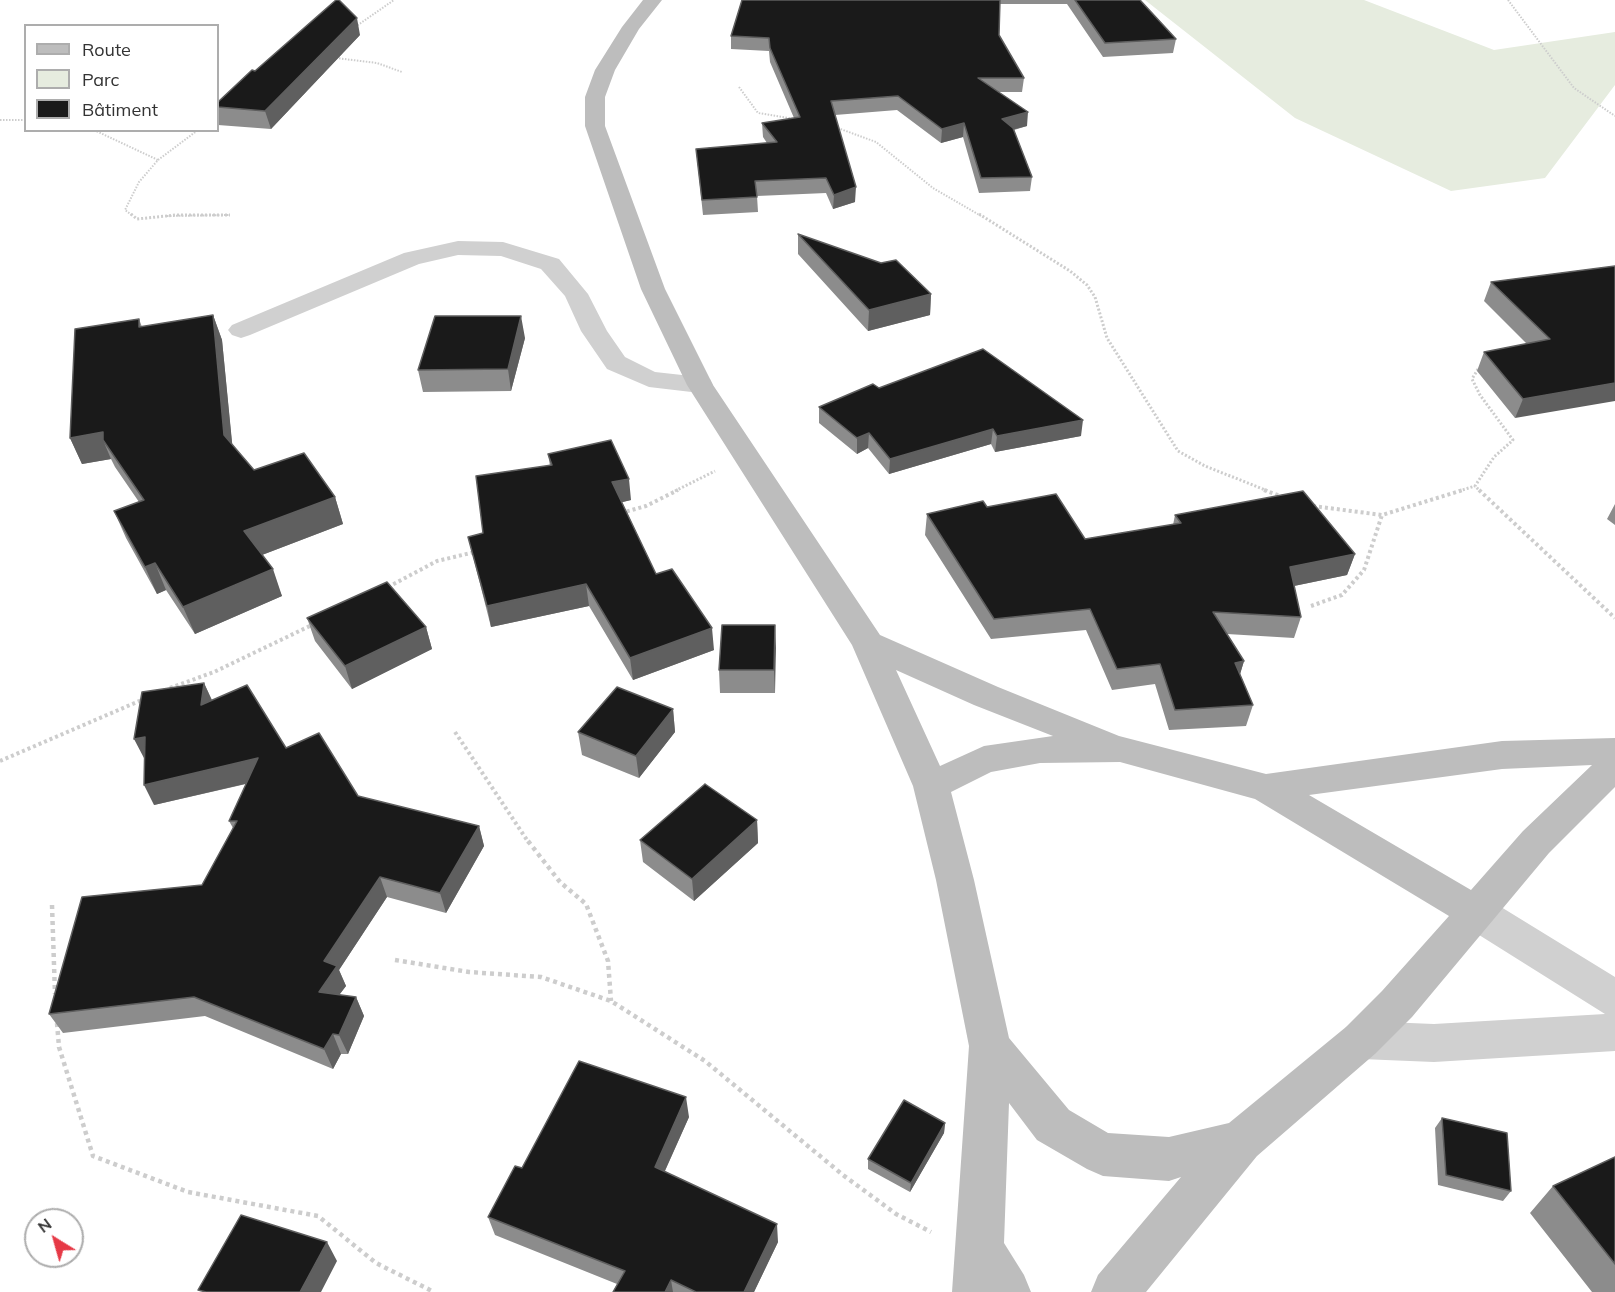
<!DOCTYPE html>
<meta charset="utf-8">
<style>
body{margin:0}
#map{position:relative;width:1615px;height:1292px;overflow:hidden;background:#fff;font-family:Mulish,sans-serif}
canvas{display:block}
.legend{position:absolute;left:24px;top:24px;width:195px;height:108px;box-sizing:border-box;background:#fff;border:2px solid #adadad;margin:0;padding:8px 10px;list-style:none;font-size:18px;color:#333}
.legend li{display:flex;align-items:center;gap:12px;height:30px}
.legend b{width:30px;border:2px solid #adadad}
.north{position:absolute;left:24px;top:1208px;width:60px;height:60px;box-sizing:border-box;background:#fff;border:2px solid #adadad;border-radius:50%;rotate:323deg;font-size:16px;font-weight:700;line-height:24px;text-align:center;color:#333}
.north::after{content:'';display:block;margin:auto;width:21px;height:27px;background:#e63946;clip-path:polygon(50% 0,100% 100%,50% 72%,0 100%)}
</style>
<div id="map">
<canvas width="1615" height="1292"></canvas>
<ul class="legend">
<li><b style="height:8px;background:#bdbdbd"></b>Route</li>
<li><b style="height:16px;background:#e6ecdf"></b>Parc</li>
<li><b style="height:16px;background:#1a1a1a"></b>Bâtiment</li>
</ul>
<div class="north">N</div>
</div>
<script>
const context = document.querySelector('canvas').getContext('2d');
context.lineJoin = 'round';
function fillPath(path, color) { context.fillStyle = color; context.fill(path, 'evenodd'); }
const poly = rows => new Path2D(rows.map(r => 'M' + r).join(''));
function strokePath(path, color, width, dash) { context.strokeStyle = color; context.lineWidth = width; context.lineCap = dash ? 'butt' : 'round'; context.setLineDash(dash || []); context.stroke(path); }
fillPath(poly([
 [1145,0,1364,0,1494,50,1615,32,1615,85,1545,178,1451,191,1295,118]
]), '#e6ecdf');
strokePath(poly([
 [1508,0,1574,88,1615,116],
 [355,27,394,0],
 [336,58,377,63,402,72],
 [739,87,758,113,795,119],
 [0,120,26,120],
 [835,127,876,142,933,188,981,216],
 [94,130,158,160,139,182,125,210,133,216],
 [158,160,198,130],
 [167,216,230,215]
]), '#cdcdcd', 2, [1.5, 1.5]);
strokePath(poly([
 [131,214,137,219,176,215,230,215],
 [979,214,1070,271,1087,285,1095,297,1107,338,1178,451,1205,466,1268,491],
 [1478,369,1472,379,1480,395,1513,440,1494,457,1475,486,1480,491],
 [675,491,715,471],
 [1459,491,1475,486]
]), '#cdcdcd', 3, [2, 2]);
strokePath(poly([
 [1264,490,1283,497],
 [1479,490,1615,618],
 [1313,506,1382,515,1463,490],
 [621,513,646,506,678,490],
 [388,587,437,561,475,552],
 [1311,606,1342,595,1364,570,1382,515],
 [170,688,214,672,314,624],
 [455,732,529,843],
 [0,761,144,699]
]), '#cdcdcd', 4, [3, 3]);
strokePath(poly([
 [528,841,560,882,586,904,608,961,611,1001],
 [52,905,55,994],
 [395,960,469,972,541,977,611,1001,705,1061,843,1175,896,1214,931,1232],
 [57,1023,59,1047,93,1156,188,1192,318,1216,376,1263,434,1292]
]), '#cdcdcd', 4.5, [4, 4]);
fillPath(poly([
 [458,241,503,242,559,259,588,294,607,331,625,357,655,372,700,377,710,379,713,385,710,391,700,393,649,387,607,369,581,331,565,296,541,269,501,256,458,255,419,264,250,335,241,338,232,335,228,330,232,325,404,253,458,241],
 [1474,895,1488,899,1615,977,1615,1051,1434,1062,1361,1059,1346,1053,1340,1040,1346,1027,1361,1021,1434,1024,1605,1014,1460,923,1454,911,1460,899,1474,895]
]), '#d0d0d0');
fillPath(poly([
 [643,0,662,0,639,29,615,70,605,97,605,126,665,289,713,385,880,635,998,687,1119,736,1266,774,1502,741,1615,738,1615,787,1549,853,1412,1017,1376,1053,1257,1156,1146,1292,1091,1292,1098,1275,1181,1177,1169,1181,1103,1176,1087,1169,1037,1140,1009,1103,1004,1243,1024,1275,1031,1292,952,1292,969,1046,936,880,913,786,852,645,687,385,641,289,585,126,585,97,595,70,622,27,643,0],
 [896,670,974,705,1053,736,984,746,940,766,896,670],
 [1120,762,1255,799,1449,916,1382,991,1346,1027,1229,1123,1169,1137,1108,1133,1069,1110,1009,1038,974,880,951,792,991,772,1040,763,1120,762],
 [1592,765,1523,831,1471,890,1309,795,1502,769,1592,765]
]), '#bdbdbd');
fillPath(poly([
 [742,0,1140,0,1176,39,1173,53,1103,57,1067,4,1000,4,999,35,1024,78,1022,92,998,92,1027,126,1014,130,1032,177,1030,191,979,193,963,137,941,143,897,110,835,115,855,202,833,209,826,193,757,196,758,212,703,215,696,149,767,143,763,137,762,123,794,118,770,62,769,51,731,49,731,36],
 [360,35,271,129,218,125,218,102,255,71],
 [798,234,931,294,930,315,868,331,798,254],
 [1615,266,1515,418,1477,371,1484,352,1527,344,1484,301,1491,282],
 [213,315,222,340,232,444,254,470,335,497,343,524,262,555,282,596,195,634,166,590,157,594,126,538,114,511,139,502,115,467,111,459,82,464,70,438,139,319,142,327],
 [525,338,511,391,423,392,418,370],
 [879,388,1081,436,995,452,991,444,889,474,868,448,857,454,819,423,819,407],
 [548,454,631,500,622,502,656,574,714,650,633,680,589,606,491,627,468,537,483,533,550,466],
 [1615,504,1615,525,1607,519],
 [987,507,1085,539,1173,525,1175,515,1355,554,1347,575,1294,586,1301,617,1294,638,1227,634,1244,661,1240,674,1253,705,1246,726,1169,730,1155,684,1112,690,1086,630,991,639,925,535,927,514],
 [307,618,426,627,432,649,352,689,315,641],
 [775,625,775,693,720,693,719,670],
 [204,683,212,700,358,796,479,826,484,846,446,913,387,897,339,970,346,986,339,995,356,997,364,1016,348,1054,341,1054,333,1069,205,1016,63,1033,49,1014,202,885,233,828,229,821,246,784,154,805],
 [673,709,675,732,639,778,582,755,578,732],
 [757,820,758,843,694,901,643,862,640,840],
 [689,1117,665,1171,778,1242,754,1292,613,1292,617,1284,495,1235,488,1217,522,1168],
 [1442,1118,1511,1191,1503,1201,1438,1185,1435,1128],
 [945,1123,944,1133,910,1192,868,1169,868,1159],
 [1615,1157,1615,1292,1592,1292,1530,1213,1553,1186]
]), '#8c8c8c');
fillPath(poly([
 [357,18,360,35,271,129,265,111],
 [1028,112,1027,126,1000,133,1002,119],
 [964,123,963,137,941,143,942,129],
 [856,187,855,202,833,209,834,195],
 [931,294,930,315,868,331,869,310],
 [213,315,222,340,234,462,224,435],
 [521,316,525,338,511,391,508,369],
 [1615,383,1615,401,1515,418,1523,399],
 [1083,420,1081,436,995,452,997,436],
 [993,429,991,444,889,474,890,459],
 [103,432,103,440,111,459,82,464,70,438],
 [869,433,868,448,857,454,857,438],
 [629,479,631,500,615,504,612,482],
 [335,497,343,524,254,558,244,531],
 [1355,554,1347,575,1284,588,1290,567],
 [155,563,166,590,157,594,145,567],
 [273,569,282,596,195,634,183,607],
 [586,584,589,606,491,627,487,606],
 [775,625,776,648,775,693,774,670],
 [426,627,432,649,352,689,345,666],
 [712,628,714,650,633,680,630,658],
 [1244,661,1238,681,1235,663],
 [204,683,213,703,201,705],
 [673,709,675,732,639,778,636,756],
 [145,737,145,760,134,739],
 [258,758,266,779,154,805,144,785],
 [757,820,758,843,694,901,692,879],
 [479,826,484,846,446,913,440,893],
 [380,877,387,897,339,970,346,986,327,1011,319,992,324,961],
 [356,997,364,1016,348,1054,339,1035],
 [333,1034,341,1054,333,1069,324,1049],
 [686,1097,689,1117,658,1186,655,1167],
 [945,1123,944,1133,910,1192,911,1183],
 [777,1224,778,1242,754,1292,744,1292],
 [327,1242,337,1261,321,1292,300,1292],
 [671,1280,673,1292,665,1292]
]), '#5f5f5f');
const building = poly([
 [336,0,339,0,357,18,265,111,218,107,218,102,252,70,255,71,336,0],
 [742,0,1000,0,999,35,1024,78,978,78,1028,112,1002,119,1013,128,1032,177,981,178,964,123,942,129,898,96,831,101,856,187,834,195,826,178,755,181,757,197,702,200,696,149,777,142,762,123,800,117,770,48,769,38,731,36,742,0],
 [1075,0,1140,0,1176,39,1105,43,1075,0],
 [798,234,881,263,896,260,931,294,869,310,798,234],
 [1615,266,1615,383,1523,399,1484,352,1550,339,1491,282,1615,266],
 [213,315,224,435,254,470,304,453,335,497,244,531,273,569,183,607,155,563,145,567,114,511,144,500,103,440,103,432,70,438,75,329,139,319,139,327,213,315],
 [435,316,521,316,508,369,418,370,435,316],
 [983,349,1083,420,997,436,993,429,890,459,869,433,857,438,819,407,873,384,879,388,983,349],
 [611,440,629,479,612,482,656,574,672,569,712,628,630,658,586,584,487,606,468,537,483,533,476,476,552,465,548,454,611,440],
 [1303,491,1355,554,1290,567,1301,617,1213,612,1244,661,1235,663,1253,705,1175,710,1160,664,1117,669,1090,609,994,619,927,514,983,501,987,507,1056,494,1085,539,1181,523,1175,515,1303,491],
 [387,582,426,627,345,666,307,618,387,582],
 [722,625,775,625,774,670,719,670,722,625],
 [204,683,201,705,247,685,286,748,319,733,358,796,479,826,440,893,380,877,324,961,337,966,319,992,356,997,339,1035,333,1034,324,1049,194,997,49,1014,82,897,202,885,237,821,229,821,258,758,144,785,145,737,134,739,142,692,204,683],
 [617,687,673,709,636,756,578,732,617,687],
 [705,784,757,820,692,879,640,840,705,784],
 [579,1061,686,1097,655,1167,777,1224,744,1292,696,1292,671,1280,665,1292,613,1292,625,1271,488,1217,515,1166,522,1168,579,1061],
 [904,1100,945,1123,911,1183,868,1159,904,1100],
 [1442,1118,1507,1133,1511,1191,1446,1175,1442,1118],
 [1615,1157,1615,1264,1553,1186,1615,1157],
 [241,1215,327,1242,300,1292,206,1292,198,1290,241,1215]
]);
fillPath(building, '#1a1a1a');
strokePath(building, '#5f5f5f', 1.5);
</script>
